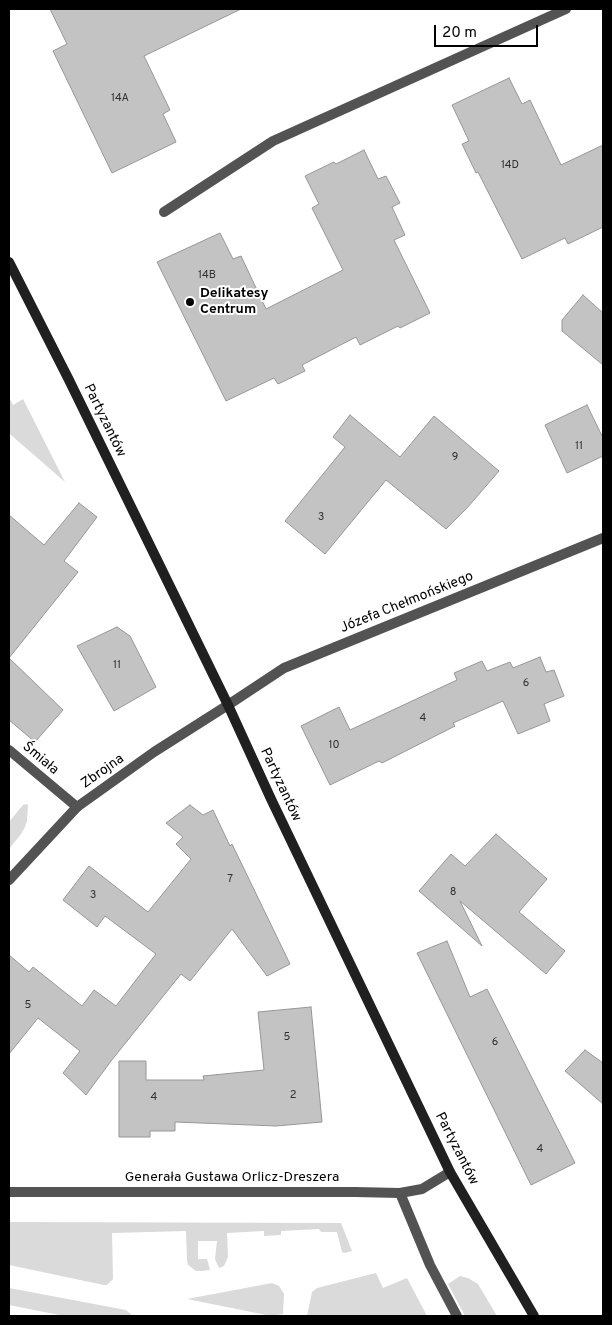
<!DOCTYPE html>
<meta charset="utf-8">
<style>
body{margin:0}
#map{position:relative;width:612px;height:1325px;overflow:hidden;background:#fff;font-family:Overpass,sans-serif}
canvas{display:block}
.frame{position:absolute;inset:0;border:10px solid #000;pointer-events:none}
.scale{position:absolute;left:434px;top:25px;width:104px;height:22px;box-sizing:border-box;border:2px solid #000;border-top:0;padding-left:6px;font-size:15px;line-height:18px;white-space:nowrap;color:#000;-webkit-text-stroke:4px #fff;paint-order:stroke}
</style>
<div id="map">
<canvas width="612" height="1325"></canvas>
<div class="frame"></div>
<div class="scale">20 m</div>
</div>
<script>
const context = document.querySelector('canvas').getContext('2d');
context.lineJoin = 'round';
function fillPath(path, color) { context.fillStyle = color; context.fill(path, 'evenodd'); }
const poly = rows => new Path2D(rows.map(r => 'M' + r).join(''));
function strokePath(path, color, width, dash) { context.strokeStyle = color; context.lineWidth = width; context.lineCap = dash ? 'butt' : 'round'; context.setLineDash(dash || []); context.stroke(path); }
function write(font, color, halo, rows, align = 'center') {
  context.font = font + ' Overpass,sans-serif'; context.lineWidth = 4; context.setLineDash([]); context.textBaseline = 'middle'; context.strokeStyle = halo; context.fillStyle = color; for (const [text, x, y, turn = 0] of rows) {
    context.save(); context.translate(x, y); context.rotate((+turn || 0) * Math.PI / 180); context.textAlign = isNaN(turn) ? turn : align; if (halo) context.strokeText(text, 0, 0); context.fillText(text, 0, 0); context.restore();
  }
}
fillPath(poly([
 [9,397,13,405,23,399,65,482,11,435,9,432],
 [26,804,28,805,27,821,25,827,21,834,9,849,9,822,23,805],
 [9,1222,341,1223,352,1251,345,1253,342,1252,337,1232,321,1232,319,1229,281,1231,281,1235,264,1236,264,1231,227,1233,228,1257,224,1266,219,1268,215,1259,217,1241,198,1241,198,1259,207,1259,210,1270,202,1271,196,1271,188,1265,187,1260,186,1231,112,1233,113,1279,107,1285,104,1285,9,1265],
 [376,1273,383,1288,407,1278,427,1316,307,1316,312,1292,317,1288],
 [460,1276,468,1278,478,1284,497,1316,465,1316,448,1284],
 [272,1283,279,1286,284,1294,283,1314,271,1316,187,1299],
 [9,1288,126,1310,133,1316,64,1316,9,1305]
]), '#dadada');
const building = poly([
 [50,9,241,9,144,56,170,110,163,114,176,142,112,173,53,51,67,44,50,9],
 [509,78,522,104,530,100,561,165,603,145,603,227,568,244,565,238,522,259,478,172,476,173,462,144,469,141,452,105,509,78],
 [364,150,378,179,386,176,400,203,392,207,405,235,394,240,430,313,400,328,398,326,360,345,356,337,302,365,305,371,278,384,274,378,226,401,157,262,220,233,233,259,241,256,266,309,343,270,312,208,319,204,305,176,334,162,336,164,364,150],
 [583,295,603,313,603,365,562,331,562,320,583,295],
 [587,405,603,438,603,456,567,473,545,425,587,405],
 [350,415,400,457,434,416,499,471,467,508,446,529,386,480,325,554,285,521,345,447,333,437,350,415],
 [79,503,97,517,64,561,78,572,9,658,63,710,35,742,9,720,9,515,44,545,79,503],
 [117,627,130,636,156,687,114,711,77,646,117,627],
 [540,657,546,672,554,670,564,696,544,704,550,721,518,734,503,701,453,723,455,726,382,763,379,761,330,785,301,726,339,707,350,730,457,680,454,673,482,661,487,671,510,662,513,668,540,657],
 [190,805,203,815,213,810,230,846,232,844,290,964,267,976,232,929,190,981,181,974,111,1061,86,1095,63,1073,80,1051,38,1018,9,1054,9,955,29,972,33,967,82,1006,94,990,116,1006,156,954,105,916,97,927,63,900,89,866,148,912,191,859,176,844,183,837,166,823,190,805],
 [496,834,547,879,519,912,565,951,546,974,460,901,482,946,419,891,451,854,465,866,496,834],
 [447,941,470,997,487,989,575,1163,531,1185,417,953,447,941],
 [311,1007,322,1122,276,1126,175,1122,175,1131,150,1131,150,1137,119,1137,119,1061,146,1061,146,1080,204,1080,203,1076,264,1070,258,1012,311,1007],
 [585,1050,603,1063,603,1104,565,1071,585,1050]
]);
fillPath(building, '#c3c3c3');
strokePath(building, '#979797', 1);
strokePath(poly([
 [400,1193,430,1265,457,1316]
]), '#535353', 10);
strokePath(poly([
 [164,212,273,141,566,9],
 [228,705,284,668,603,538],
 [9,750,77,807],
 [9,1192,355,1192,400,1193,422,1189,450,1172]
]), '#535353', 10);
strokePath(poly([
 [9,880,77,807,154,752,228,705]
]), '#535353', 10);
strokePath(poly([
 [9,262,69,380,228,705,271,799,450,1172,534,1316]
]), '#202020', 10);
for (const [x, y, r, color] of [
 [190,302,5,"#000"]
]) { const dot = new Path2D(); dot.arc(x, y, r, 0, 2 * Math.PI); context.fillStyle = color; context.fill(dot); strokePath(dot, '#fff', 2); }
write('11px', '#313131', null, [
 ["14A",120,99],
 ["14D",510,166],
 ["14B",207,276],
 ["11",579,447],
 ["9",455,458],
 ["3",321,518],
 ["11",117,666],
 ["6",526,684],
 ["4",423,719],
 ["10",334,746],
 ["7",230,880],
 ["8",453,893],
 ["3",93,896],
 ["5",28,1006],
 ["5",287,1038],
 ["6",495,1043],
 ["2",293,1096],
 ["4",154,1098],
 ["4",540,1150]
]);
write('bold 14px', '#000', '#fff', [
 ["Delikatesy",200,294],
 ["Centrum",200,310]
], 'left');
write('14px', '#000', '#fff', [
 ["Partyzantów",104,421,64],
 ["Józefa Chełmońskiego",407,603,-22],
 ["Śmiała",40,759,40],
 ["Zbrojna",103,772,-35],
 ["Partyzantów",280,785,65],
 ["Partyzantów",456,1149,63],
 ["Generała Gustawa Orlicz-Dreszera",232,1178]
]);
</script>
